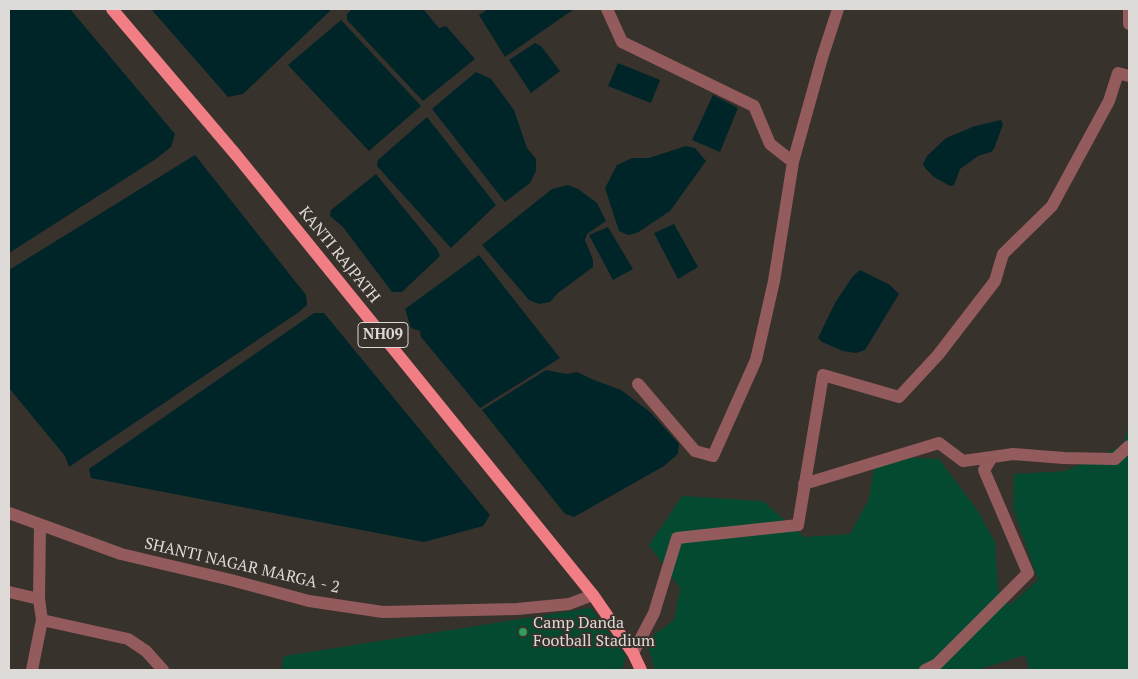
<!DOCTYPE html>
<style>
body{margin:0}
#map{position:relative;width:1138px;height:679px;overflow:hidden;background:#38322c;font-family:"PT Serif",serif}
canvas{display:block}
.frame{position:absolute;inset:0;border:10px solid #dedad7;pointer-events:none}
</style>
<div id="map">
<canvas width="1138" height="679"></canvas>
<div class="frame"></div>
</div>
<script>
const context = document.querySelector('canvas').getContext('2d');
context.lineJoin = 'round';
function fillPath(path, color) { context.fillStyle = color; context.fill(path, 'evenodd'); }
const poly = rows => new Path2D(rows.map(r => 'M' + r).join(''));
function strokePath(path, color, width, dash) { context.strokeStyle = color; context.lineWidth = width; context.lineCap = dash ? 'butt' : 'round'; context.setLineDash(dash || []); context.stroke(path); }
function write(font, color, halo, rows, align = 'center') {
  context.font = font + ' "PT Serif",serif'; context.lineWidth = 4; context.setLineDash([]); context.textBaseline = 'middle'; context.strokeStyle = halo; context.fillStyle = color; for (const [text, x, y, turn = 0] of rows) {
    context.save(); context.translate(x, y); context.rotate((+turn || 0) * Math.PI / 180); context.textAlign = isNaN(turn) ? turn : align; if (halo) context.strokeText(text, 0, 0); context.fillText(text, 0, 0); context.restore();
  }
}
fillPath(poly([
 [1129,426,1129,670,1029,670,1025,655,977,670,655,670,646,641,674,620,680,588,649,545,682,496,763,501,804,537,850,534,869,499,876,456,939,459,978,511,995,542,998,590,1010,605,1038,580,1013,508,1014,474,1065,471,1122,446],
 [591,608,626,656,622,670,281,670,284,656]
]), '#044a30');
fillPath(poly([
 [9,9,70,9,175,134,171,147,156,159,9,253],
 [151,9,332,9,243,94,228,97],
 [352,9,423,9,439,28,446,26,475,59,423,101,347,20,347,14],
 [488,9,574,9,505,57,479,15],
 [341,20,421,106,369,151,288,65],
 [535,43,541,46,560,71,531,93,509,60],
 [618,63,660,80,651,103,608,86],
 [476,72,491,79,514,110,527,148,536,159,536,171,530,183,505,202,432,109],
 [713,95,738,108,720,152,692,140],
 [427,117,496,205,451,248,377,166,378,160],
 [1001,120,1003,124,994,149,991,152,978,156,960,169,954,185,950,186,934,177,925,168,923,164,927,156,946,138,975,126],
 [686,146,695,148,706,161,670,211,637,233,628,235,619,231,605,188,617,165,632,158,649,158],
 [195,155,306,295,307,305,299,312,69,467,65,456,9,388,9,270],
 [376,174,437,249,440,256,402,292,392,292,343,227,330,216,331,210],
 [568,185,578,189,597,203,606,221,587,234,585,240,593,260,593,267,558,293,550,302,539,304,529,300,482,245,552,189],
 [674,224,698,267,678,279,654,233],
 [608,227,633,269,613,280,589,235],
 [479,255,560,358,480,408,421,337,420,331,411,328,405,309],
 [860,270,890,285,899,294,865,350,856,353,843,351,822,342,818,338,835,303,853,276],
 [314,313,324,313,490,515,483,526,424,542,91,478,89,469],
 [546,370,567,374,577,372,594,380,621,390,650,412,679,444,678,454,664,466,574,517,565,514,482,410]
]), '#002529');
strokePath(poly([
 [607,9,622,42,754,106,770,144,793,162],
 [1129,9,1129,24],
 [638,384,695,451,713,456,756,360,774,281,793,162,822,58,838,9],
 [804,484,939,443,963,461,992,457],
 [9,513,121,554,231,580,309,601,383,612,517,609,569,604,593,595],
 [9,592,39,599],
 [42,620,128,639,146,651,163,670],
 [633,653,654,613,677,538,798,525,823,375,899,397,938,355,995,281,1003,254,1052,206,1109,101,1118,73,1129,76],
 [32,670,42,620,39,599,40,526],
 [925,670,937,664,1028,573,984,470,992,457,1013,454,1064,458,1115,459,1129,446]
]), '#945b5d', 12);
strokePath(poly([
 [112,9,237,156,593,595,633,653,641,670]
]), '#f27e85', 12);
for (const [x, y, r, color] of [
 [523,632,5,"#2e9e5b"]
]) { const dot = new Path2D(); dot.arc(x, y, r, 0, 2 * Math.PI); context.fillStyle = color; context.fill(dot); strokePath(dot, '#38322c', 2); }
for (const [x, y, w] of [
 [383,335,50]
]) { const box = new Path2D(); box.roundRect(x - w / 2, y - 12.5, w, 25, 4); context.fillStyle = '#38322c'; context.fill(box); strokePath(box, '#dedad7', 1); }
write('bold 15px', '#dedad7', null, [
 ["NH09",383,335]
]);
write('16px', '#dedad7', '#38322c', [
 ["KANTI RAJPATH",339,255,51],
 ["SHANTI NAGAR MARGA - 2",242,566,13]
]);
write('16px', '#dedad7', '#38322c', [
 ["Camp Danda",533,623],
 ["Football Stadium",533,641]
], 'left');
</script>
